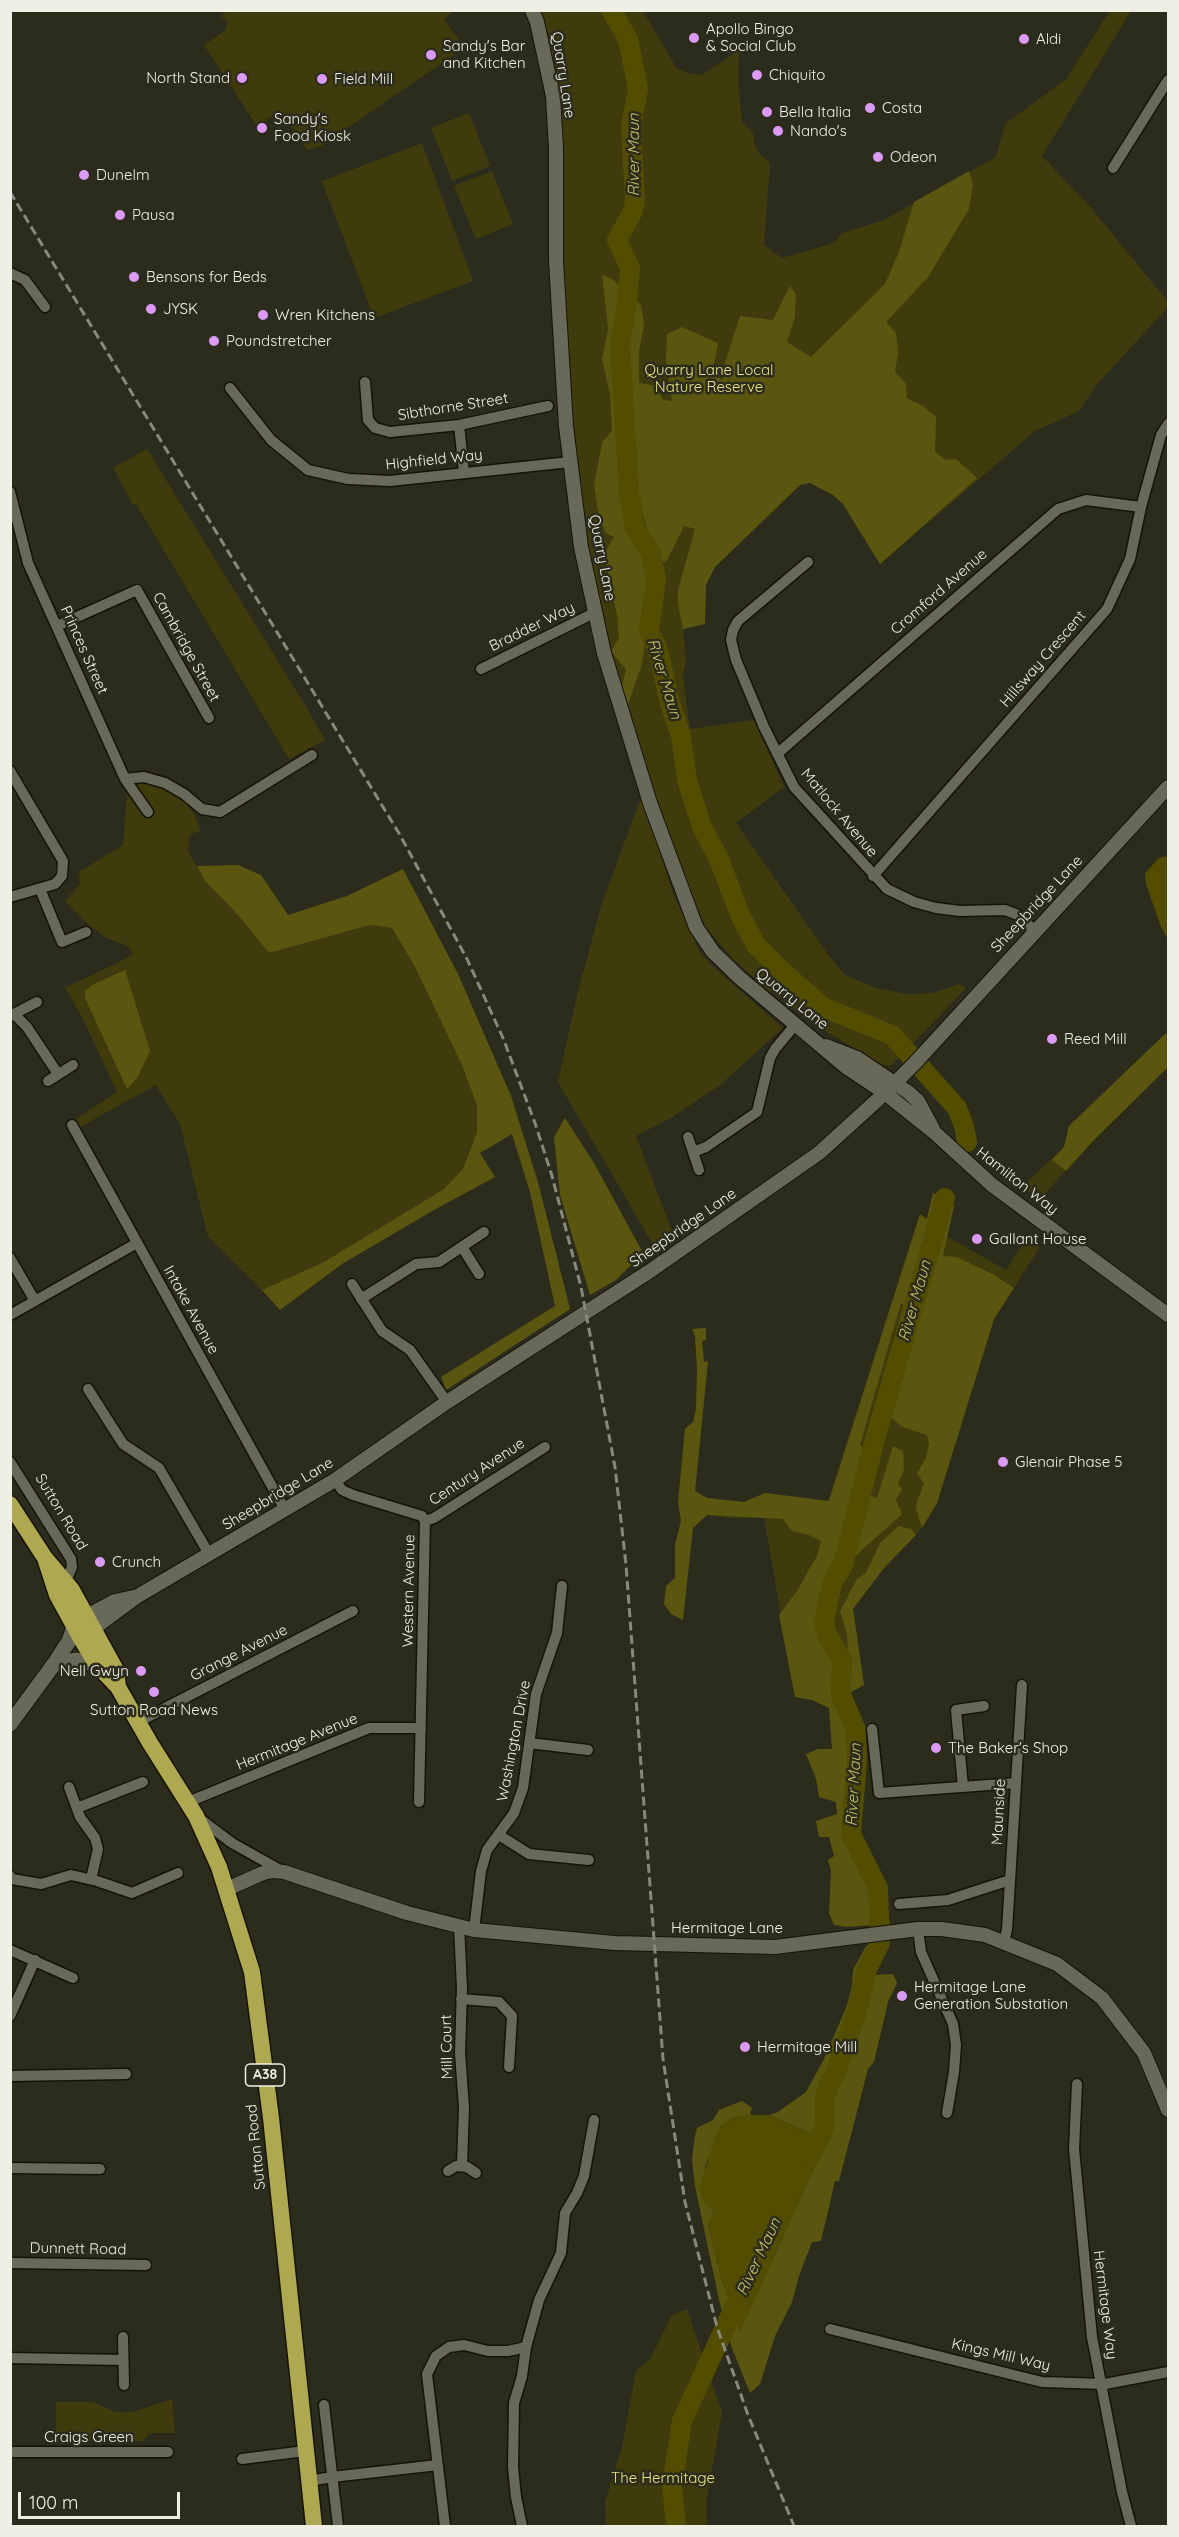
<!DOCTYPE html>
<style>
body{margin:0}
#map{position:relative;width:1179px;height:2537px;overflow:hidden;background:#2c2c1d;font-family:Quicksand,sans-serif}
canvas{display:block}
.frame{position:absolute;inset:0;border:12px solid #f0efe6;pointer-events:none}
.scale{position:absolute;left:18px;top:2492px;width:162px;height:27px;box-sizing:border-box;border:3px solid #f0efe6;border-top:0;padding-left:8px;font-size:18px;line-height:21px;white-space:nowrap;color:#f0efe6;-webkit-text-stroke:4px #2c2c1d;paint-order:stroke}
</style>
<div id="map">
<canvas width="1179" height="2537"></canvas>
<div class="frame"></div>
<div class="scale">100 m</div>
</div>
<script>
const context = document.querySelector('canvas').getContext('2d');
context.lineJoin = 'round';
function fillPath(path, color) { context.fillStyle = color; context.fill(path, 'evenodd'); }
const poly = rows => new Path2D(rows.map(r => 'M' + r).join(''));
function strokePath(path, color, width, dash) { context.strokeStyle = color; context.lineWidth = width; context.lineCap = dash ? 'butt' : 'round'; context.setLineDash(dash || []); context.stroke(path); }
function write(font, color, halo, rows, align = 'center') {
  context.font = font + ' Quicksand,sans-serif'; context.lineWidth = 5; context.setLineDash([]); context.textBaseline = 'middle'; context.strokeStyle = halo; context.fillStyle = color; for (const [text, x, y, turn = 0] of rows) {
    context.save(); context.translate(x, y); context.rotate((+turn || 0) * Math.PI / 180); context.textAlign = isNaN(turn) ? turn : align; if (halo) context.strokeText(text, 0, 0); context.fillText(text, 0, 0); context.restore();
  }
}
fillPath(poly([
 [453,11,444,19,464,48,321,146,307,150,280,111,257,126,204,45,226,30,227,21,221,16,227,11],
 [540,11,643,11,677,69,688,73,702,75,739,50,738,82,742,121,753,133,754,143,759,153,770,163,764,245,782,258,834,243,842,233,884,220,996,157,1005,124,1066,79,1110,11,1131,11,1042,156,1092,209,1168,302,1168,307,1099,382,1079,411,1035,431,880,564,843,504,833,495,810,483,800,485,715,567,706,585,705,624,683,629,686,662,683,675,690,729,754,720,784,787,736,823,827,953,845,975,876,988,907,994,933,993,959,984,966,988,891,1066,881,1064,815,1025,762,985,733,959,705,926,669,839,610,651,586,544,575,467,563,296,561,233,563,150,558,95,545,25],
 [469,113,490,166,452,181,431,128],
 [422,143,473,281,374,318,322,181],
 [492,171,513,224,476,239,454,186],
 [147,449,305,705,325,740,289,759,136,504,133,505,113,468],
 [147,782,163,787,182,798,194,814,201,831,190,834,188,851,205,881,238,915,269,953,370,925,392,928,415,967,461,1063,477,1105,477,1132,463,1170,444,1190,324,1262,262,1290,208,1237,180,1124,156,1085,80,1127,76,1119,117,1092,81,1015,65,988,133,955,128,946,106,938,88,924,65,901,80,884,79,872,123,845,127,794,135,785],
 [642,795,672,891,699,951,711,965,783,1028,720,1085,671,1118,636,1136,673,1234,654,1246,558,1082,577,995,602,903],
 [1165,1034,1168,1034,1168,1067,1093,1141,1037,1202,1032,1193,1020,1189,1064,1147,1069,1126],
 [933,1193,945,1198,954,1206,946,1236,1006,1270,1026,1239,1040,1247,994,1319,937,1503,922,1528,884,1568,853,1609,864,1685,851,1692,854,1706,859,1712,864,1757,859,1839,877,1873,882,1876,890,1924,837,1814,829,1708,812,1700,795,1697,764,1517,732,1518,707,1515,678,1503,685,1429,693,1422,696,1409,697,1368,695,1336,692,1329,706,1328,706,1340,702,1341,703,1351,704,1362,708,1361,695,1491,707,1498,744,1502,765,1493,828,1501,920,1214,927,1219],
 [687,2309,722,2413,706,2502,707,2526,606,2526,605,2502,622,2447,636,2371,651,2358,672,2315],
 [172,2399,175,2433,149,2433,143,2441,56,2441,56,2402,93,2402,115,2412,132,2412]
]), '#3f3b0d');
fillPath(poly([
 [969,171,973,185,969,209,928,277,886,322,896,333,898,353,895,372,906,384,907,398,923,406,936,417,935,452,946,460,956,459,977,478,880,564,843,504,833,495,810,483,800,485,715,567,706,585,705,624,683,629,678,604,678,590,695,529,684,526,667,560,658,565,640,505,626,502,624,514,651,572,652,590,642,664,626,710,621,689,626,670,611,651,619,638,617,615,604,553,614,537,606,533,599,517,594,485,602,443,612,430,610,394,602,359,608,329,602,275,612,279,641,305,644,325,639,351,639,383,656,386,663,400,672,401,666,360,667,334,682,327,718,343,712,375,723,380,725,363,740,316,773,320,790,286,796,294,795,317,787,342,811,357,885,284,899,252,914,202],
 [238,865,261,875,288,915,347,896,403,869,458,974,511,1096,538,1182,570,1309,446,1390,441,1377,555,1306,530,1192,512,1134,480,1153,495,1177,434,1210,342,1264,280,1310,262,1290,324,1262,444,1189,463,1169,477,1132,477,1105,461,1063,415,967,392,928,370,925,269,953,238,915,205,881,197,866],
 [125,970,150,1051,137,1078,127,1089,85,998,85,991,92,985],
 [1165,1034,1168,1034,1168,1067,1093,1141,1066,1171,1052,1160,1064,1147,1069,1126],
 [565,1118,594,1163,643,1253,616,1280,590,1295,560,1195,554,1137],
 [933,1193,945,1198,954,1206,943,1256,957,1257,994,1275,1014,1288,994,1319,937,1503,922,1528,916,1509,917,1501,924,1484,917,1473,926,1458,929,1444,927,1435,902,1427,887,1414,912,1318,909,1310,901,1303,860,1445,867,1452,859,1492,877,1498,893,1446,903,1451,904,1471,898,1483,902,1490,896,1500,902,1514,851,1560,837,1581,830,1604,829,1628,839,1651,848,1655,847,1634,840,1611,857,1579,866,1573,880,1543,899,1526,911,1529,916,1535,884,1568,853,1609,864,1685,851,1692,854,1706,859,1712,864,1757,859,1839,877,1873,882,1876,890,1924,846,1927,834,1925,829,1913,831,1870,828,1860,834,1856,829,1837,819,1837,816,1821,837,1814,836,1802,819,1797,816,1779,806,1754,818,1749,832,1749,829,1708,812,1700,795,1697,779,1615,797,1591,817,1556,821,1541,809,1535,792,1531,783,1519,707,1515,693,1528,683,1620,671,1614,664,1604,666,1586,675,1578,675,1545,681,1521,678,1503,685,1429,693,1422,696,1409,697,1368,695,1336,692,1329,706,1328,706,1340,702,1341,703,1351,704,1362,708,1361,695,1491,707,1498,744,1502,765,1493,829,1501,920,1214,927,1219],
 [875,1943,878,1957,871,1972,876,1975,893,1974,897,1983,888,2002,874,2062,868,2069,839,2181,835,2181,821,2241,812,2242,799,2276,792,2302,775,2336,760,2384,750,2393,732,2348,719,2300,695,2186,692,2159,695,2136,697,2128,713,2120,719,2110,742,2101,752,2108,750,2115,732,2118,721,2126,705,2167,711,2207,714,2213,708,2225,721,2277,740,2331,818,2159,822,2135,812,2134,769,2115,778,2112,806,2092,824,2059,846,2008,852,1987,853,1970,866,1946]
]), '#5b560f');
fillPath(poly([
 [1168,856,1168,940,1161,927,1146,884,1145,873,1159,858],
 [750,2115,769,2115,812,2134,822,2134,818,2159,740,2332,721,2277,708,2225,714,2212,711,2207,705,2204,699,2191,715,2137,721,2126,732,2118]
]), '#524d00');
strokePath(poly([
 [611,10,628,39,638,89,631,126,635,201,633,211,617,240,630,268,626,309,620,346,629,492,635,528,651,554,656,580,649,631,658,650,670,703,681,736,687,780,702,827,719,859,740,915,756,945,784,973,823,1007,892,1035,957,1108,964,1126,967,1142],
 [809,2158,822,2134,825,2124,825,2099,828,2086,835,2074,858,2008,867,1969,880,1943,878,1888,851,1834,857,1762,856,1730,841,1695,842,1660,827,1635,824,1622,832,1583,843,1565,875,1439,945,1198],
 [676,2526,672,2485,682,2421,744,2286]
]), '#524d00', 20);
const minor = poly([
 [1113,168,1168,80],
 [10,273,25,280,45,307],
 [365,382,368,420,375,428,390,432,459,425,548,406],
 [230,388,271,440,308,470,348,479,390,481,570,462],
 [459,425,464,472],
 [10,492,28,563,125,779,148,812],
 [808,562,738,621,733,630,731,640,736,660,764,727,794,787,887,889,914,902,936,908,960,911,1005,910,1018,915,1035,931],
 [57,626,137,590,209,718],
 [481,669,596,612],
 [777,754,1058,509,1086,500,1141,507],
 [10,771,63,861,62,876,55,884,10,897],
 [125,779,144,777,165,783,184,794,202,809,220,812,312,755],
 [873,876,1107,609,1130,559,1141,507,1161,435,1168,424],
 [40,889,62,942,86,932],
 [14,1014,27,1027,58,1074],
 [10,1016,37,1002],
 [48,1081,73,1065],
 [72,1125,284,1508],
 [688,1137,699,1170],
 [693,1152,706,1147,757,1112,770,1058,775,1049,795,1025],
 [462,1247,479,1274],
 [10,1258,35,1301],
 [352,1284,382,1331,410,1350,447,1402],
 [361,1299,416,1264,439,1262,484,1232],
 [10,1315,137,1243],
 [88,1389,123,1444,159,1468,209,1554],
 [10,1462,71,1559,72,1567,66,1581,60,1585],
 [335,1480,342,1490,353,1495,422,1516,425,1521,419,1802],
 [425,1521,434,1518,545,1447],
 [138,1722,353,1611],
 [872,1729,879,1793,1016,1783],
 [529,1743,588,1750],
 [69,1787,80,1817,95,1838,98,1849,91,1879],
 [963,1787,956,1710,984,1706],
 [188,1802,369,1728,421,1728],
 [77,1808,143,1782],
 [199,1818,232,1843,282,1871],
 [499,1835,529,1854,589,1860],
 [10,1876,12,1879,41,1884,71,1875,97,1881,132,1893,178,1873],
 [899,1904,948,1900,1010,1880],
 [459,1926,462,1988,460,2053,464,2107,462,2166],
 [918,1929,921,1952,953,2024,956,2045,954,2072,947,2113],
 [474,1930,481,1871,487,1850,514,1813,523,1788,536,1694,557,1633,562,1586],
 [1004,1941,1007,1930,1022,1685],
 [10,1950,73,1978],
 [461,1999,499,2002,512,2016,509,2067],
 [10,2016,35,1960],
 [10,2076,126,2074],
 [1077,2084,1074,2149,1092,2337,1122,2492,1131,2526],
 [10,2168,100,2169],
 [448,2171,456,2166,467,2167,476,2173],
 [10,2263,146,2265],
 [830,2329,1042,2382,1105,2384,1168,2372],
 [123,2337,124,2385],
 [10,2358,123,2360],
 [324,2405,338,2526],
 [10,2452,168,2452],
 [242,2459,305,2451],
 [309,2481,332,2477,438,2465],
 [445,2526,427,2374,436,2356,449,2347,464,2345,488,2351,508,2351,526,2347],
 [522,2526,516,2497,513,2467,514,2403,522,2376,526,2347,539,2300,561,2253,565,2213,577,2193,584,2176,594,2120]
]);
const tertiary = poly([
 [532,10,537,22,553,96,556,148,556,261,566,426,581,547,604,653,650,803,696,927,713,952,740,978,846,1067,885,1093,935,1133,992,1185,1168,1315],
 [826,1046,857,1058,908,1092,918,1101,933,1129],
 [87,1616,115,1601,134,1597],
 [94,1628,136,1597,335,1480,447,1402,650,1271,819,1153,885,1093,914,1064,1168,787],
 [227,1889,263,1873,273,1871,284,1872,407,1913,474,1930,614,1943,775,1947,918,1929,942,1929,985,1935,1057,1964,1102,1998,1144,2053,1168,2110]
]);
const secondary = poly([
 [54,1664,77,1660,97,1665],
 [10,1724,54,1664,69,1641,74,1627,80,1622]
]);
const trunk = poly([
 [10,1504,45,1558,72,1590,116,1670,118,1687],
 [45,1558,57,1595,80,1637,97,1665,118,1687,150,1743,196,1816,219,1867,252,1972,271,2118,314,2526]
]);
strokePath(minor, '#151407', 13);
strokePath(tertiary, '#151407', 16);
strokePath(secondary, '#151407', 17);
strokePath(trunk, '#151407', 19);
strokePath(minor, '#696959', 10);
strokePath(tertiary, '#696959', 14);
strokePath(secondary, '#696959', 15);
strokePath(trunk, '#aea850', 16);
strokePath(poly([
 [10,192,400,835,467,959,503,1038,535,1123,552,1176,581,1287,615,1467,626,1565,663,2059,685,2202,717,2327,748,2415,794,2526]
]), '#88887c', 3, [9, 4.5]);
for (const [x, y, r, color] of [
 [694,38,6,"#da9af6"],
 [1024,39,6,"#da9af6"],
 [431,55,6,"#da9af6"],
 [757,75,6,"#da9af6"],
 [242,78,6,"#da9af6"],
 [322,79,6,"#da9af6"],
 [870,108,6,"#da9af6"],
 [767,112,6,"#da9af6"],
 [262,128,6,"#da9af6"],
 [778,131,6,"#da9af6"],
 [878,157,6,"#da9af6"],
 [84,175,6,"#da9af6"],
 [120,215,6,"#da9af6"],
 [134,277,6,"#da9af6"],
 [151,309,6,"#da9af6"],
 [263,315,6,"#da9af6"],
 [214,341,6,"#da9af6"],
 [1052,1039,6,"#da9af6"],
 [977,1239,6,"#da9af6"],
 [1003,1462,6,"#da9af6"],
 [100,1562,6,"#da9af6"],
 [141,1671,6,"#da9af6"],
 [154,1692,6,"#da9af6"],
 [936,1748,6,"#da9af6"],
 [902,1996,6,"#da9af6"],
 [745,2047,6,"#da9af6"]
]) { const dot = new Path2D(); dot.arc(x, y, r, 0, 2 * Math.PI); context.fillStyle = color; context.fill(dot); strokePath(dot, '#2c2c1d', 2); }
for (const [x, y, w] of [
 [265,2075,39]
]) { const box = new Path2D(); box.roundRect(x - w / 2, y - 11, w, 22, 4.5); context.fillStyle = '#2c2c1d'; context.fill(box); strokePath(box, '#f0efe6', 1.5); }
write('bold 14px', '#f0efe6', null, [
 ["A38",265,2075]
]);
write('15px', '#f0efe6', '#2c2c1d', [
 ["Apollo Bingo",706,29],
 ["& Social Club",706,46],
 ["Aldi",1036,39],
 ["Sandy's Bar",443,46],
 ["and Kitchen",443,63],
 ["Chiquito",769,75],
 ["North Stand",230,78,"right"],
 ["Field Mill",334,79],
 ["Costa",882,108],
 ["Bella Italia",779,112],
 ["Sandy's",274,119],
 ["Food Kiosk",274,136],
 ["Nando's",790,131],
 ["Odeon",890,157],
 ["Dunelm",96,175],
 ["Pausa",132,215],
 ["Bensons for Beds",146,277],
 ["JYSK",163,309],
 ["Wren Kitchens",275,315],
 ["Poundstretcher",226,341],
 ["Reed Mill",1064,1039],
 ["Gallant House",989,1239],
 ["Glenair Phase 5",1015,1462],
 ["Crunch",112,1562],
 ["Nell Gwyn",129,1671,"right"],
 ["Sutton Road News",154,1710,"center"],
 ["The Baker's Shop",948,1748],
 ["Hermitage Lane",914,1987],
 ["Generation Substation",914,2004],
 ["Hermitage Mill",757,2047]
], 'left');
write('15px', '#f0efe6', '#2c2c1d', [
 ["Quarry Lane",563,75,81],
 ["Sibthorne Street",453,407,-9],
 ["Highfield Way",434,460,-6],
 ["Quarry Lane",602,558,79],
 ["Cromford Avenue",939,592,-41],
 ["Bradder Way",532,627,-26],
 ["Cambridge Street",186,647,61],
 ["Princes Street",84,650,66],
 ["Hillsway Crescent",1043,659,-49],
 ["Matlock Avenue",839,813,50],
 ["Sheepbridge Lane",1037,904,-47],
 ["Quarry Lane",792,999,39],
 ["Hamilton Way",1017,1181,38],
 ["Sheepbridge Lane",683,1228,-35],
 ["Intake Avenue",191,1310,61],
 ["Century Avenue",477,1472,-33],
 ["Sheepbridge Lane",278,1494,-31],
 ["Sutton Road",61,1512,59],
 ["Western Avenue",409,1591,-89],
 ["Grange Avenue",239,1653,-27],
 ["Washington Drive",514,1741,-79],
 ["Hermitage Avenue",297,1742,-22],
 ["Maunside",999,1812,-87],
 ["Hermitage Lane",727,1928],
 ["Mill Court",447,2047,-91],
 ["Sutton Road",256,2147,-96],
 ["Dunnett Road",78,2249,1],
 ["Hermitage Way",1105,2305,83],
 ["Kings Mill Way",1001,2355,13],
 ["Craigs Green",89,2437]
]);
write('15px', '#e9e383', '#2c2c1d', [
 ["Quarry Lane Local",709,370],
 ["Nature Reserve",709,387],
 ["The Hermitage",663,2478]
]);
write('italic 16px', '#c9c363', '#2c2c1d', [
 ["River Maun",634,155,-90],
 ["River Maun",664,679,73],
 ["River Maun",915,1301,-74],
 ["River Maun",854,1785,-87],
 ["River Maun",759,2257,-65]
]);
</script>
